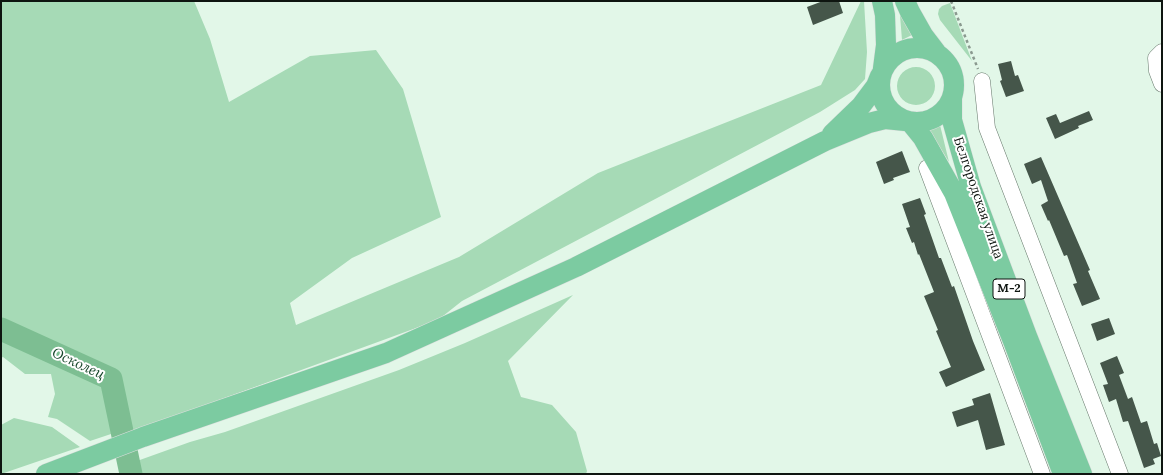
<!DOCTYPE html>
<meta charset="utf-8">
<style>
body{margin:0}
#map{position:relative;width:1163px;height:475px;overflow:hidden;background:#e2f7e8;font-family:Lora,serif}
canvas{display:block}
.frame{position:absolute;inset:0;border:2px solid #0e1510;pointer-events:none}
</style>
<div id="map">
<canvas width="1163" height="475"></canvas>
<div class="frame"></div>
</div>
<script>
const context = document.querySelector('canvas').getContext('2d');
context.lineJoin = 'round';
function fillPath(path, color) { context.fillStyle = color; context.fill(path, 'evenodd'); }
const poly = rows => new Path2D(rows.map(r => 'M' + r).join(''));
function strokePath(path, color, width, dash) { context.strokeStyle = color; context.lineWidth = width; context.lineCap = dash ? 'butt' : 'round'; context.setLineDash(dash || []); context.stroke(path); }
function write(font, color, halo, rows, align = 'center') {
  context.font = font + ' Lora,serif'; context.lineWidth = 4; context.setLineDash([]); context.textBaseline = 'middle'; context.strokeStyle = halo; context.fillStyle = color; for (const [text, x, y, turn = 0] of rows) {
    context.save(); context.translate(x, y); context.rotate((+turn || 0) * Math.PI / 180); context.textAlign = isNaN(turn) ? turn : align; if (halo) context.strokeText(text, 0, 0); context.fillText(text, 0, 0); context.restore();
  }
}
fillPath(poly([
 [1,1,194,1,210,39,229,102,310,56,376,50,403,89,441,217,352,258,290,303,296,325,459,257,598,173,821,85,861,1,864,1,867,52,865,79,855,90,820,112,462,301,438,320,129,433,110,409,114,433,90,441,57,419,48,417,55,394,51,374,25,374,3,357,1,358],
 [899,3,914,34,902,40],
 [950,3,972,61,940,20,938,14,939,9,942,6],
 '897 86a19 19 0 1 1 38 0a19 19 0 1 1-38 0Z',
 [940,125,949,162,929,130],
 [573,295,508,361,521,397,552,405,576,432,587,471,586,474,139,474,137,461,190,442,225,432,399,370,465,343],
 [14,418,52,427,80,447,1,474,1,425]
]), '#a6dab6');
strokePath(poly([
 [1,329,111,379,131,474]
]), '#7dbe92', 23);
fillPath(poly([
 [823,1,839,1,843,13,813,25,807,7],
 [1011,61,1015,76,1018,75,1024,91,1006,97,1000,81,1002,80,998,64],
 [1089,111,1093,120,1078,126,1079,128,1055,139,1046,118,1056,114,1060,123],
 [902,151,910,172,893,178,894,180,884,184,876,162],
 [1041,157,1090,270,1088,271,1100,299,1082,306,1073,284,1077,283,1067,255,1064,256,1049,220,1048,221,1041,205,1048,201,1041,180,1032,184,1024,164],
 [920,198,926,214,924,215,939,258,941,258,952,287,954,286,973,341,985,370,946,387,939,372,951,367,936,331,938,330,924,296,934,292,919,254,918,255,914,242,912,243,906,228,910,227,902,204],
 [1109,318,1115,334,1097,341,1091,324],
 [1117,356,1124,373,1119,375,1128,399,1132,397,1141,423,1147,421,1154,444,1157,443,1161,456,1153,459,1155,464,1144,468,1128,421,1123,422,1116,399,1109,402,1103,385,1108,384,1100,363],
 [990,393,1005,445,986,450,978,420,957,427,952,412,974,405,972,399]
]), '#45564a');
const minor = poly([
 [1162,52,1156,58,1157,71,1162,84],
 [982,81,987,128,1120,474],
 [927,168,1042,474]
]);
const major = poly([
 [882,1,885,15,886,45,883,68],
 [905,1,910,12,923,35,936,52],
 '880 85a37 37 0 1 1 74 0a37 37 0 1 1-74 0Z',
 [952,99,952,120,971,187,1027,336,1082,474],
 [910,122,923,138,954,193,1013,341,1063,474],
 [832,134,861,106,876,86,880,76],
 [46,474,143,437,386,353,576,267,825,141,869,123,885,119,905,121]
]);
strokePath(minor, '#687a6d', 17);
strokePath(major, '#dddede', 21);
strokePath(poly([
 [951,1,978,69]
]), '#8a998f', 2.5, [3, 3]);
strokePath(minor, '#fff', 16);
strokePath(major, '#7ccba1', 20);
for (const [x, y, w] of [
 [1009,289,32]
]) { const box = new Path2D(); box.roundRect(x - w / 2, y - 10, w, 20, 3); context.fillStyle = '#fff'; context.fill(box); strokePath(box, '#0e1510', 1); }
write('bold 12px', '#0e1510', null, [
 ["М-2",1009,289]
]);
write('13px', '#0e1510', '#fff', [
 ["Белгородская улица",978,198,71]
]);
write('italic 14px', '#144528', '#fff', [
 ["Осколец",78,364,25]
]);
</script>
